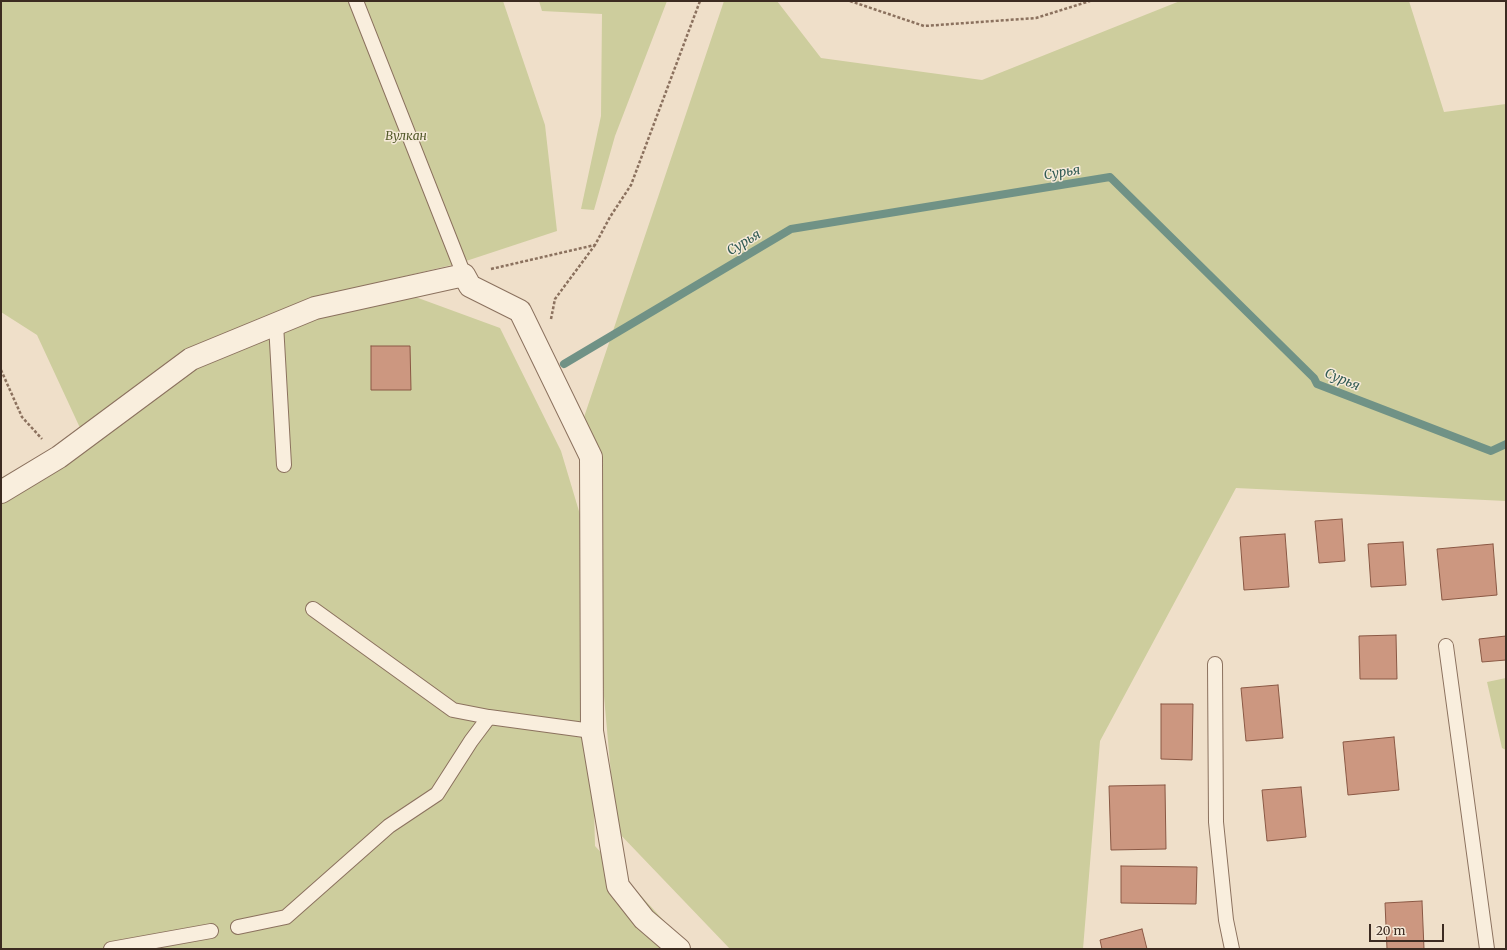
<!DOCTYPE html>
<meta charset="utf-8">
<style>
body{margin:0}
#map{position:relative;width:1507px;height:950px;overflow:hidden;background:#efdfc9;font-family:Merriweather,serif}
canvas{display:block}
.frame{position:absolute;inset:0;border:2px solid #3c2b21;pointer-events:none}
.scale{position:absolute;left:1369px;top:924px;width:75px;height:18px;box-sizing:border-box;border:2px solid #3c2b21;border-top:0;padding-left:5px;font-size:12px;line-height:14px;white-space:nowrap;color:#3c2b21;-webkit-text-stroke:3px #f6ead9;paint-order:stroke}
</style>
<div id="map">
<canvas width="1507" height="950"></canvas>
<div class="frame"></div>
<div class="scale">20 m</div>
</div>
<script>
const context = document.querySelector('canvas').getContext('2d');
context.lineJoin = 'round';
function fillPath(path, color) { context.fillStyle = color; context.fill(path, 'evenodd'); }
const poly = rows => new Path2D(rows.map(r => 'M' + r).join(''));
function strokePath(path, color, width, dash) { context.strokeStyle = color; context.lineWidth = width; context.lineCap = dash ? 'butt' : 'round'; context.setLineDash(dash || []); context.stroke(path); }
function write(font, color, halo, rows, align = 'center') {
  context.font = font + ' Merriweather,serif'; context.lineWidth = 3; context.setLineDash([]); context.textBaseline = 'middle'; context.strokeStyle = halo; context.fillStyle = color; for (const [text, x, y, turn = 0] of rows) {
    context.save(); context.translate(x, y); context.rotate((+turn || 0) * Math.PI / 180); context.textAlign = isNaN(turn) ? turn : align; if (halo) context.strokeText(text, 0, 0); context.fillText(text, 0, 0); context.restore();
  }
}
fillPath(poly([
 [1,1,503,1,545,125,557,231,460,263,334,293,410,295,500,328,561,451,587,538,595,846,690,949,1,949,1,487,81,430,37,335,1,312],
 [539,1,667,1,615,136,594,210,581,209,601,116,602,14,542,11],
 [724,1,777,1,821,58,982,80,1180,1,1409,1,1444,112,1506,104,1506,501,1236,488,1100,741,1083,949,730,949,616,830,580,429],
 [1506,678,1506,750,1502,748,1487,682]
]), '#cdcd9d');
strokePath(poly([
 [564,364,791,229,1110,177,1314,378,1317,384,1491,451,1506,444]
]), '#709286', 8);
const building = poly([
 [371,346,410,346,411,390,371,390,371,346],
 [1342,519,1345,561,1319,563,1315,521,1342,519],
 [1285,534,1289,587,1244,590,1240,537,1285,534],
 [1403,542,1406,585,1371,587,1368,544,1403,542],
 [1493,544,1497,595,1442,600,1437,549,1493,544],
 [1396,635,1397,679,1360,679,1359,636,1396,635],
 [1506,636,1506,660,1482,662,1479,639,1506,636],
 [1278,685,1283,738,1246,741,1241,688,1278,685],
 [1161,704,1193,704,1192,760,1161,759,1161,704],
 [1394,737,1399,790,1348,795,1343,742,1394,737],
 [1165,785,1166,849,1111,850,1109,786,1165,785],
 [1301,787,1306,837,1267,841,1262,790,1301,787],
 [1121,866,1197,867,1196,904,1121,903,1121,866],
 [1422,901,1424,949,1387,949,1385,903,1422,901],
 [1142,929,1147,949,1102,949,1100,940,1142,929]
]);
fillPath(building, '#cc9780');
strokePath(building, '#8a5844', 1);
const service = poly([
 [356,1,464,275],
 [276,324,284,465],
 [313,609,453,710,489,717],
 [1446,646,1487,949],
 [1215,664,1216,822,1226,920,1232,949],
 [238,927,286,917,389,826,437,794,471,741,489,717,592,731],
 [111,949,211,931]
]);
const minor = poly([
 [1,492,59,457,191,359,315,308,464,275,470,286,520,311,591,457,592,731,618,886,644,919,679,949]
]);
strokePath(service, '#8b715e', 16);
strokePath(minor, '#8b715e', 24);
strokePath(poly([
 [850,1,924,26,1036,18,1090,1],
 [491,269,595,245,610,217,631,185,700,1],
 [551,319,555,299,595,245],
 [1,370,22,417,42,439]
]), '#8b715e', 2.5, [3, 2]);
strokePath(service, '#f9eedd', 14);
strokePath(minor, '#f9eedd', 22);
write('italic 12px', '#515828', '#f6ead9', [
 ["Вулкан",406,137]
]);
write('italic 13px', '#315b54', '#f6ead9', [
 ["Сурья",1062,173,-9],
 ["Сурья",744,243,-31],
 ["Сурья",1342,380,23]
]);
</script>
